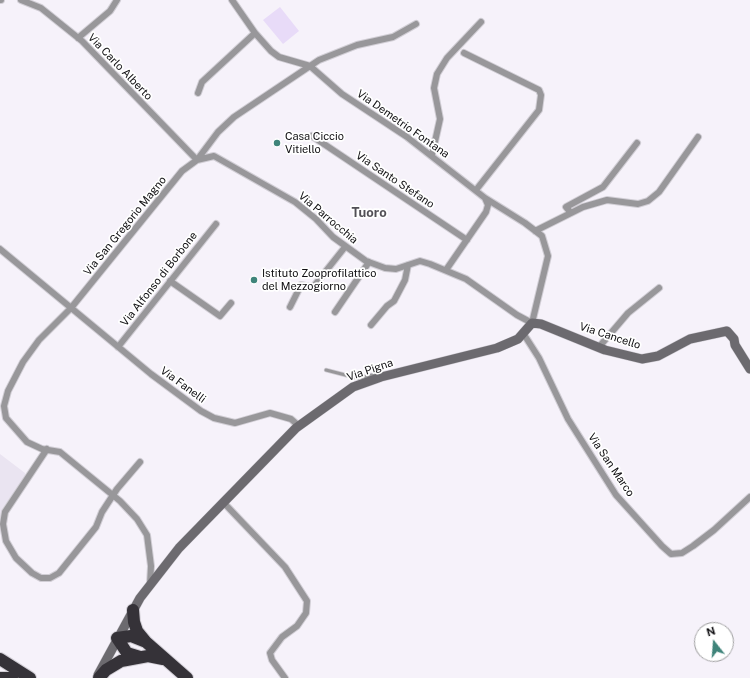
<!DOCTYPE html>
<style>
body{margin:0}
#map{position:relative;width:750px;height:678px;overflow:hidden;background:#f6f2fa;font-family:"Public Sans",sans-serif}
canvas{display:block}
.north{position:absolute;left:694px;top:622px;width:40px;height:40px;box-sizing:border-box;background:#fff;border:1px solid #9f9fa0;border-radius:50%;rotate:343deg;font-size:11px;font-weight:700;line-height:16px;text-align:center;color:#100f12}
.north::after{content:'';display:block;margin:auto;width:14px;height:18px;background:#3f847a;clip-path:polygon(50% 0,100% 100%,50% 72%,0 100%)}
</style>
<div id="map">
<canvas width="750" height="678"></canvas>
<div class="north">N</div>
</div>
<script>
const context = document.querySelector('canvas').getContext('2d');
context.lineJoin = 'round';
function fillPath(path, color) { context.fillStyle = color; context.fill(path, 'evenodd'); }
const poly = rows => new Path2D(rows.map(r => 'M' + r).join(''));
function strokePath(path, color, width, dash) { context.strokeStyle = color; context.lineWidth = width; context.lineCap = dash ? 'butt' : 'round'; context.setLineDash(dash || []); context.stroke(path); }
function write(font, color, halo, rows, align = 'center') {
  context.font = font + ' "Public Sans",sans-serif'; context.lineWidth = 3.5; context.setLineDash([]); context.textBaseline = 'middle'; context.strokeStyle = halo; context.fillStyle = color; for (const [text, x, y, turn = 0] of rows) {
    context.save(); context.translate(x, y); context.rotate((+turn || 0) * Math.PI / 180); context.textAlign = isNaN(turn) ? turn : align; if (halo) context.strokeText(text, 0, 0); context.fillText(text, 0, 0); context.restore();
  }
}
fillPath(poly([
 [0,454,25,473,25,477,3,508,0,520]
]), '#eae4f1');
fillPath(poly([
 [280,7,299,31,283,44,263,20]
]), '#e8dbf8');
const lane = poly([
 [326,370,357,378,378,374]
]);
const street = poly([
 [0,0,1,0],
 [21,0,41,8,82,41,197,160],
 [232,0,255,33,271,51,279,57,310,66],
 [78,38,110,11,117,0],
 [464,53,539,90,541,95,539,110,476,190],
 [198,93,202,82,255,33],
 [312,136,467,240],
 [432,155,440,119,434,88,437,74,447,58,481,22],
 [197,160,214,156,295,202,316,219,333,237,366,261,385,268,396,269,420,261,430,264,466,279,517,315,532,323,548,256,542,236,525,223,485,198,407,137,342,94,310,66],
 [571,213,566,207,603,187,637,143],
 [535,231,583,207,607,200,638,204,648,201,659,192,698,137],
 [0,249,151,374,201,411,214,418,235,423,270,413,291,419,299,426],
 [446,270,486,212,488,205,485,198],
 [170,281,220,316,231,303],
 [290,307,301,285,310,287,314,286,345,247],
 [335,312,369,262],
 [371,325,387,306,394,301,405,280,408,265],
 [523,333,539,358,568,419,616,495,662,546,671,554,682,553,693,546,714,530,750,497],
 [118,347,216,224],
 [599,347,628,313,659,288],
 [47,449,5,512,3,524,6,541,16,558,32,573,41,578,50,578,59,573,96,527,102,512,117,489,140,462],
 [223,502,285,567,307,601,306,613,297,626,282,637,270,653,272,660,285,678],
 [150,584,151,566,147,535,137,519,120,501,60,452,42,449,27,442,6,418,4,406,8,391,23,362,39,340,71,308,182,171,197,160,218,132,234,117,319,60,357,45,393,37,416,24]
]);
const secondary = poly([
 [98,675,140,598,179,548,296,428,353,387,381,377,497,348,518,339,532,323,541,324,605,350,642,359,658,356,690,339,727,331,734,339,735,345,750,369]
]);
const highway = poly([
 [133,610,134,622,137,631,146,642,187,678],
 [140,657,127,653,117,638,131,636,146,642],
 [0,659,30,678],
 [1,678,12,678],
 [99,678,106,670,121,661,148,656,163,659]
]);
strokePath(lane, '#d1ced5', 4.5);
strokePath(street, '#d1ced5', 8);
strokePath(secondary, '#d1ced5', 10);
strokePath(highway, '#d1ced5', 14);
strokePath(lane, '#98979a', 3);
strokePath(street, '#98979a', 6);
strokePath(secondary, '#6c6a6f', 9);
strokePath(highway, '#353238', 12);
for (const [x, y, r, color] of [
 [277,143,4,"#3f847a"],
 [254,280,4,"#3f847a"]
]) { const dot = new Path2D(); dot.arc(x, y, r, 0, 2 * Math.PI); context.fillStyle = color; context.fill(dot); strokePath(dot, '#fff', 1.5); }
write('11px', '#100f12', '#fff', [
 ["Via Carlo Alberto",120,67,46],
 ["Via Demetrio Fontana",403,124,35],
 ["Via Santo Stefano",395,180,34],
 ["Via Parrocchia",328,218,40],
 ["Via San Gregorio Magno",125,226,-51],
 ["Via Alfonso di Borbone",159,279,-52],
 ["Via Cancello",610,336,18],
 ["Via Pigna",370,370,-19],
 ["Via Fanelli",183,385,36],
 ["Via San Marco",611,465,56]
]);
write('11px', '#100f12', '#fff', [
 ["Casa Ciccio",285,137],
 ["Vitiello",285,150],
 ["Istituto Zooprofilattico",262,274],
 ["del Mezzogiorno",262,287]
], 'left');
write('bold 13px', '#514f55', '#fff', [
 ["Tuoro",369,213]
]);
</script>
